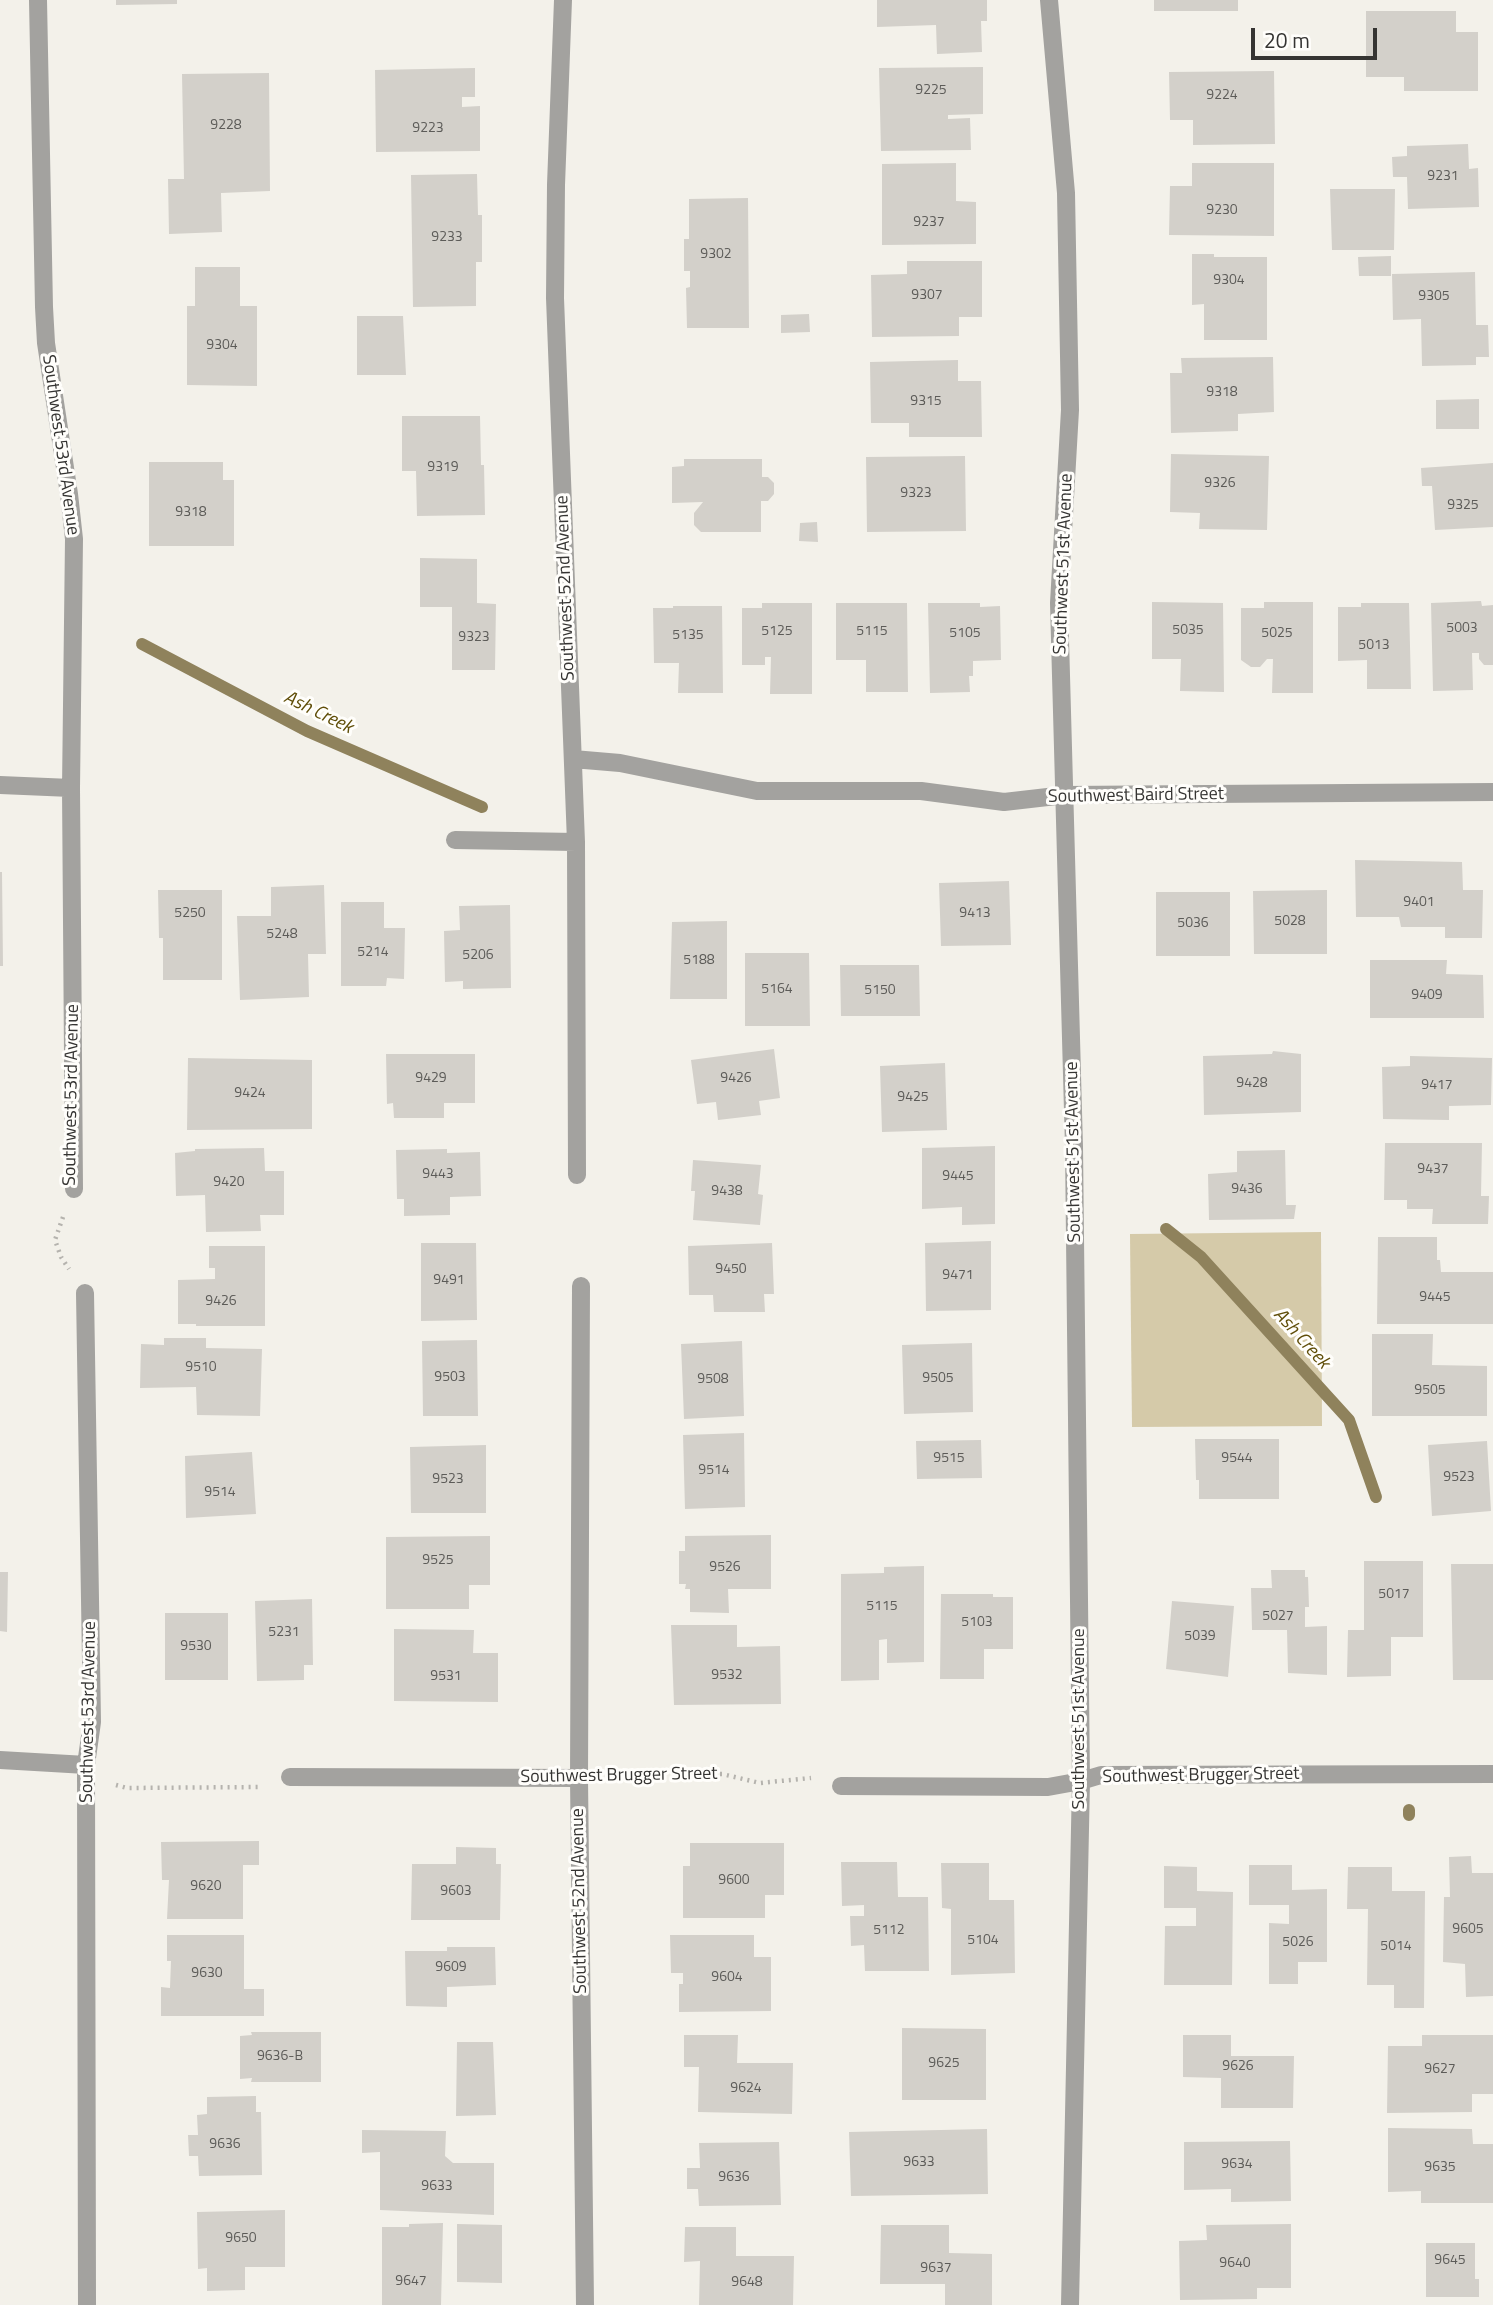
<!DOCTYPE html>
<style>
body{margin:0}
#map{position:relative;width:1493px;height:2305px;overflow:hidden;background:#f3f1ea;font-family:"Titillium Web",sans-serif}
canvas{display:block}
.scale{position:absolute;left:1251px;top:28px;width:126px;height:32px;box-sizing:border-box;border:4px solid #353432;border-top:0;padding-left:9px;font-size:21px;line-height:24px;white-space:nowrap;color:#353432;-webkit-text-stroke:5px #fffefb;paint-order:stroke}
</style>
<div id="map">
<canvas width="1493" height="2305"></canvas>
<div class="scale">20 m</div>
</div>
<script>
const context = document.querySelector('canvas').getContext('2d');
context.lineJoin = 'round';
function fillPath(path, color) { context.fillStyle = color; context.fill(path, 'evenodd'); }
const poly = rows => new Path2D(rows.map(r => 'M' + r).join(''));
function strokePath(path, color, width, dash) { context.strokeStyle = color; context.lineWidth = width; context.lineCap = dash ? 'butt' : 'round'; context.setLineDash(dash || []); context.stroke(path); }
function write(font, color, halo, rows, align = 'center') {
  context.font = font + ' "Titillium Web",sans-serif'; context.lineWidth = 6; context.setLineDash([]); context.textBaseline = 'middle'; context.strokeStyle = halo; context.fillStyle = color; for (const [text, x, y, turn = 0] of rows) {
    context.save(); context.translate(x, y); context.rotate((+turn || 0) * Math.PI / 180); context.textAlign = isNaN(turn) ? turn : align; if (halo) context.strokeText(text, 0, 0); context.fillText(text, 0, 0); context.restore();
  }
}
fillPath(poly([
 [1321,1232,1322,1426,1132,1427,1130,1234]
]), '#d5caa9');
strokePath(poly([
 [142,644,307,731,482,807],
 [1166,1229,1201,1257,1349,1420,1376,1497],
 [1409,1810,1409,1815]
]), '#8f825c', 12);
fillPath(poly([
 [116,0,177,0,177,4,116,5],
 [877,0,987,0,987,21,981,21,982,52,937,54,936,25,877,27],
 [1154,0,1238,0,1238,11,1154,11],
 [1366,11,1456,11,1456,32,1478,32,1478,91,1404,91,1404,77,1366,77],
 [983,67,983,114,948,115,948,119,970,118,971,150,881,151,879,68],
 [475,68,475,97,462,97,462,107,480,106,480,151,376,152,375,70],
 [1274,71,1275,144,1193,145,1193,120,1170,120,1169,72],
 [269,73,270,191,221,193,222,232,169,234,168,179,184,179,182,74],
 [1468,144,1469,169,1478,168,1479,207,1408,209,1407,177,1393,177,1392,157,1407,156,1407,146],
 [956,163,956,201,976,202,976,244,882,245,882,164],
 [1192,163,1274,163,1274,236,1169,235,1170,186,1192,186],
 [477,174,478,215,482,215,482,262,476,262,476,306,413,307,411,175],
 [1330,189,1395,189,1394,250,1332,250],
 [748,198,749,328,687,328,686,288,690,287,690,271,684,271,684,239,689,239,689,199],
 [1192,254,1214,254,1214,257,1267,257,1267,340,1204,340,1204,304,1192,305],
 [1391,256,1391,276,1359,276,1358,257],
 [907,261,982,261,982,317,959,317,959,336,872,337,871,275,907,274],
 [195,267,240,267,240,306,257,306,257,386,187,385,187,306,195,306],
 [1475,272,1476,325,1488,325,1489,357,1476,357,1476,365,1422,366,1421,319,1393,320,1392,274],
 [809,314,810,332,781,333,781,315],
 [357,316,403,316,406,375,357,375],
 [1273,357,1274,412,1238,414,1238,431,1171,433,1170,373,1182,373,1181,358],
 [958,360,958,381,981,381,982,437,909,437,909,423,871,423,870,362],
 [1479,399,1479,429,1436,429,1436,400],
 [402,416,480,416,481,465,484,465,485,515,417,516,416,471,402,471],
 [1171,454,1269,456,1267,530,1199,529,1200,513,1170,512],
 [965,456,966,531,867,532,866,457],
 [684,459,762,459,762,477,768,477,774,483,774,494,768,501,761,501,761,532,701,532,694,525,694,513,703,502,672,503,672,467,684,466],
 [149,462,223,462,223,480,234,480,234,546,149,546],
 [1493,463,1493,527,1435,530,1432,486,1422,486,1421,468],
 [817,522,818,542,799,541,800,523],
 [420,558,477,559,477,603,496,604,495,670,452,670,452,607,420,607],
 [1481,601,1482,606,1493,605,1493,665,1484,665,1479,659,1479,653,1472,653,1473,690,1433,691,1431,603],
 [1152,602,1223,603,1224,692,1180,691,1181,659,1152,659],
 [1264,602,1313,602,1313,693,1272,693,1273,659,1267,659,1260,667,1251,667,1241,660,1241,608,1264,608],
 [762,603,812,603,812,694,770,694,771,657,765,657,765,665,742,665,742,608,762,608],
 [836,603,907,603,908,692,866,692,866,660,836,660],
 [928,603,980,603,980,607,1000,606,1001,660,973,661,973,676,969,676,970,692,930,693],
 [1361,603,1409,603,1411,689,1367,689,1367,660,1338,661,1338,607,1361,607],
 [673,606,722,606,723,693,678,693,679,663,654,663,653,608,673,608],
 [1355,860,1462,862,1463,890,1483,890,1482,938,1445,938,1445,927,1401,927,1399,917,1356,917],
 [0,872,2,872,3,966,0,966],
 [1009,881,1011,945,941,946,939,883],
 [324,885,326,954,308,954,309,997,240,1000,237,916,271,916,271,887],
 [158,890,222,890,222,980,163,980,163,938,159,938],
 [1327,890,1327,954,1254,954,1253,891],
 [1156,892,1230,892,1230,956,1156,956],
 [341,902,384,902,384,928,405,928,404,979,387,978,386,986,341,986],
 [510,905,511,988,463,989,463,981,445,982,444,931,460,930,459,906],
 [727,921,727,999,670,999,672,922],
 [745,953,809,953,810,1026,745,1026],
 [1370,960,1447,960,1446,974,1483,975,1484,1018,1370,1018],
 [840,965,919,965,920,1016,841,1016],
 [774,1049,780,1098,759,1101,761,1115,718,1120,716,1102,697,1104,691,1060],
 [1273,1051,1301,1054,1301,1112,1204,1115,1203,1056,1272,1054],
 [386,1054,475,1054,475,1103,444,1103,444,1118,394,1118,393,1103,387,1104],
 [1410,1056,1492,1058,1491,1105,1449,1106,1449,1120,1383,1119,1382,1067,1410,1066],
 [188,1058,312,1060,312,1129,187,1130],
 [945,1063,947,1130,882,1132,880,1066],
 [1385,1143,1482,1143,1481,1196,1489,1196,1488,1224,1432,1224,1433,1209,1407,1209,1407,1200,1384,1200],
 [995,1146,995,1224,962,1225,962,1207,922,1209,922,1148],
 [264,1148,265,1171,284,1171,284,1215,260,1215,261,1231,206,1232,205,1195,176,1196,175,1153,195,1151,195,1149],
 [447,1149,447,1153,480,1152,481,1196,450,1197,450,1215,404,1216,404,1199,397,1199,396,1150],
 [1285,1150,1286,1205,1296,1205,1294,1219,1209,1220,1208,1174,1237,1172,1237,1151],
 [693,1160,761,1165,758,1194,763,1195,760,1225,693,1220,695,1191,691,1191],
 [1378,1237,1437,1237,1437,1260,1440,1260,1441,1272,1493,1272,1493,1324,1377,1324],
 [991,1241,991,1310,926,1311,925,1243],
 [421,1243,476,1243,477,1320,421,1321],
 [772,1243,774,1294,764,1294,765,1312,714,1312,713,1295,689,1295,688,1246],
 [209,1246,265,1246,265,1326,196,1326,196,1324,178,1324,178,1280,215,1279,215,1268,209,1268],
 [1372,1334,1433,1334,1432,1365,1487,1366,1487,1416,1372,1416],
 [164,1338,206,1338,206,1348,262,1349,260,1416,197,1415,196,1387,140,1388,141,1344,164,1345],
 [477,1340,478,1416,423,1416,422,1341],
 [742,1341,744,1416,684,1419,681,1344],
 [972,1343,973,1412,904,1414,902,1345],
 [744,1433,745,1507,685,1509,683,1435],
 [1195,1439,1279,1439,1279,1499,1199,1499,1199,1480,1196,1480],
 [981,1440,982,1478,917,1479,916,1441],
 [1487,1441,1491,1511,1432,1516,1428,1445],
 [486,1445,486,1513,411,1513,410,1447],
 [252,1452,256,1514,186,1518,185,1456],
 [771,1535,771,1589,728,1589,729,1613,690,1612,690,1589,685,1589,686,1584,679,1584,679,1551,685,1551,685,1536],
 [490,1536,490,1585,469,1585,469,1609,386,1609,386,1537],
 [1364,1561,1423,1561,1423,1637,1391,1637,1391,1676,1347,1677,1348,1630,1364,1630],
 [1451,1564,1493,1564,1493,1680,1453,1680],
 [924,1566,924,1662,887,1663,887,1639,879,1640,879,1680,841,1681,841,1574,884,1573,884,1567],
 [1271,1570,1305,1570,1305,1577,1308,1577,1309,1607,1305,1607,1305,1627,1327,1626,1327,1675,1288,1673,1287,1630,1252,1630,1251,1588,1272,1588],
 [0,1572,8,1572,7,1632,0,1631],
 [941,1594,993,1594,993,1597,1013,1597,1013,1649,984,1649,984,1679,940,1679],
 [312,1599,313,1665,304,1665,304,1680,257,1681,255,1601],
 [1172,1601,1234,1606,1228,1677,1166,1669],
 [165,1613,228,1613,228,1680,165,1680],
 [671,1625,737,1625,737,1647,780,1646,781,1704,674,1705],
 [394,1629,474,1630,473,1653,498,1653,498,1702,394,1701],
 [259,1841,259,1865,243,1865,243,1919,167,1919,169,1880,162,1880,161,1842],
 [690,1843,784,1843,784,1895,765,1895,765,1918,683,1918,683,1866,690,1866],
 [456,1847,496,1848,496,1864,501,1864,500,1920,411,1920,412,1864,456,1864],
 [1471,1856,1472,1873,1493,1873,1493,1996,1466,1997,1465,1964,1443,1962,1444,1897,1450,1897,1449,1857],
 [841,1862,897,1862,898,1897,928,1897,929,1971,865,1971,864,1945,851,1946,850,1916,864,1916,864,1905,842,1906],
 [941,1863,989,1863,989,1900,1014,1900,1015,1973,951,1975,951,1909,942,1908],
 [1249,1865,1292,1865,1292,1890,1327,1889,1327,1962,1298,1962,1298,1984,1269,1984,1269,1923,1289,1924,1289,1905,1249,1905],
 [1164,1866,1197,1867,1197,1891,1233,1892,1232,1985,1164,1985,1165,1926,1196,1926,1196,1908,1164,1908],
 [1348,1867,1392,1867,1392,1891,1425,1891,1424,2008,1394,2008,1394,1985,1367,1985,1368,1909,1347,1909],
 [167,1935,244,1935,244,1989,264,1989,264,2016,161,2016,161,1987,170,1988,171,1961,167,1961],
 [670,1935,754,1935,754,1957,771,1957,771,2011,679,2012,679,1984,683,1984,683,1973,671,1973],
 [447,1947,495,1947,496,1985,447,1987,447,2007,406,2006,405,1951,447,1951],
 [902,2028,986,2029,986,2100,902,2100],
 [251,2032,321,2032,321,2082,251,2082,252,2078,240,2079,240,2036,252,2035],
 [684,2035,738,2035,737,2063,793,2063,792,2114,698,2112,699,2067,684,2067],
 [1183,2035,1231,2035,1231,2056,1294,2056,1293,2108,1221,2108,1221,2078,1183,2077],
 [1422,2035,1493,2035,1493,2094,1472,2094,1472,2112,1387,2113,1388,2046,1422,2046],
 [457,2042,493,2042,496,2115,456,2116],
 [256,2096,256,2112,261,2112,262,2175,199,2176,198,2156,189,2156,188,2135,198,2135,197,2115,207,2114,207,2097],
 [1388,2128,1472,2129,1473,2144,1493,2144,1493,2203,1421,2203,1421,2191,1388,2192],
 [987,2129,988,2194,851,2196,849,2132],
 [362,2130,446,2131,445,2156,453,2163,494,2163,494,2215,380,2210,380,2152,362,2153],
 [1290,2141,1291,2201,1231,2202,1231,2189,1184,2190,1184,2142],
 [779,2142,781,2205,699,2206,698,2189,687,2189,687,2168,700,2168,699,2143],
 [285,2210,285,2267,245,2267,245,2290,207,2291,207,2268,198,2269,197,2212],
 [443,2223,441,2305,382,2305,382,2227,409,2227,409,2224],
 [457,2224,502,2225,502,2283,457,2282],
 [1291,2224,1291,2288,1257,2288,1257,2299,1180,2300,1179,2241,1207,2240,1206,2225],
 [881,2225,949,2225,949,2253,992,2254,992,2305,945,2305,945,2284,880,2284],
 [685,2227,736,2227,736,2256,794,2256,793,2305,699,2305,700,2261,684,2262],
 [1426,2243,1475,2243,1475,2279,1479,2279,1479,2297,1426,2297]
]), '#d3d0ca');
strokePath(poly([
 [63,1217,55,1240,61,1257,69,1269],
 [608,1774,722,1774,760,1783,811,1778],
 [116,1785,127,1788,261,1787]
]), '#b5b3ae', 4.5, [2, 5]);
strokePath(poly([
 [38,0,44,307,46,343,69,494,74,539,71,788,74,1189],
 [563,0,556,185,555,298,576,842,577,1175],
 [1049,0,1066,193,1070,410,1059,603,1074,1147,1081,1781,1070,2305],
 [573,759,620,763,757,791,921,791,1004,802,1065,795,1493,792],
 [0,785,71,788],
 [455,840,576,842],
 [581,1286,579,1778,585,2305],
 [85,1293,92,1722,86,1765,87,2305],
 [0,1760,86,1765],
 [290,1777,579,1778],
 [841,1786,1048,1787,1081,1781,1101,1775,1493,1774]
]), '#a3a29f', 18);
write('14px', '#5c5b58', null, [
 ["9225",931,91],
 ["9224",1222,96],
 ["9228",226,126],
 ["9223",428,129],
 ["9231",1443,177],
 ["9230",1222,211],
 ["9237",929,223],
 ["9233",447,238],
 ["9302",716,255],
 ["9304",1229,281],
 ["9307",927,296],
 ["9305",1434,297],
 ["9304",222,346],
 ["9318",1222,393],
 ["9315",926,402],
 ["9319",443,468],
 ["9326",1220,484],
 ["9323",916,494],
 ["9325",1463,506],
 ["9318",191,513],
 ["5003",1462,629],
 ["5035",1188,631],
 ["5125",777,632],
 ["5115",872,632],
 ["5105",965,634],
 ["5025",1277,634],
 ["5135",688,636],
 ["9323",474,638],
 ["5013",1374,646],
 ["9401",1419,903],
 ["5250",190,914],
 ["9413",975,914],
 ["5028",1290,922],
 ["5036",1193,924],
 ["5248",282,935],
 ["5214",373,953],
 ["5206",478,956],
 ["5188",699,961],
 ["5164",777,990],
 ["5150",880,991],
 ["9409",1427,996],
 ["9429",431,1079],
 ["9426",736,1079],
 ["9428",1252,1084],
 ["9417",1437,1086],
 ["9424",250,1094],
 ["9425",913,1098],
 ["9437",1433,1170],
 ["9443",438,1175],
 ["9445",958,1177],
 ["9420",229,1183],
 ["9436",1247,1190],
 ["9438",727,1192],
 ["9450",731,1270],
 ["9471",958,1276],
 ["9491",449,1281],
 ["9445",1435,1298],
 ["9426",221,1302],
 ["9510",201,1368],
 ["9503",450,1378],
 ["9505",938,1379],
 ["9508",713,1380],
 ["9505",1430,1391],
 ["9515",949,1459],
 ["9544",1237,1459],
 ["9514",714,1471],
 ["9523",1459,1478],
 ["9523",448,1480],
 ["9514",220,1493],
 ["9525",438,1561],
 ["9526",725,1568],
 ["5017",1394,1595],
 ["5115",882,1607],
 ["5027",1278,1617],
 ["5103",977,1623],
 ["5231",284,1633],
 ["5039",1200,1637],
 ["9530",196,1647],
 ["9532",727,1676],
 ["9531",446,1677],
 ["9600",734,1881],
 ["9620",206,1887],
 ["9603",456,1892],
 ["9605",1468,1930],
 ["5112",889,1931],
 ["5104",983,1941],
 ["5026",1298,1943],
 ["5014",1396,1947],
 ["9609",451,1968],
 ["9630",207,1974],
 ["9604",727,1978],
 ["9636-B",280,2057],
 ["9625",944,2064],
 ["9626",1238,2067],
 ["9627",1440,2070],
 ["9624",746,2089],
 ["9636",225,2145],
 ["9633",919,2163],
 ["9634",1237,2165],
 ["9635",1440,2168],
 ["9636",734,2178],
 ["9633",437,2187],
 ["9650",241,2239],
 ["9645",1450,2261],
 ["9640",1235,2264],
 ["9637",936,2269],
 ["9647",411,2282],
 ["9648",747,2283]
]);
write('18px', '#353432', '#fffefb', [
 ["Southwest 53rd Avenue",60,445,82],
 ["Southwest 51st Avenue",1064,564,-88],
 ["Southwest 52nd Avenue",566,588,-92],
 ["Southwest Baird Street",1136,796,-1],
 ["Southwest 53rd Avenue",72,1095,-89],
 ["Southwest 51st Avenue",1074,1152,-91],
 ["Southwest 53rd Avenue",89,1712,-89],
 ["Southwest 51st Avenue",1080,1719,-90],
 ["Southwest Brugger Street",619,1776,-1],
 ["Southwest Brugger Street",1201,1776,-1],
 ["Southwest 52nd Avenue",580,1901,-91]
]);
write('italic 19px', '#604e09', '#fffefb', [
 ["Ash Creek",318,713,26],
 ["Ash Creek",1301,1339,48]
]);
</script>
